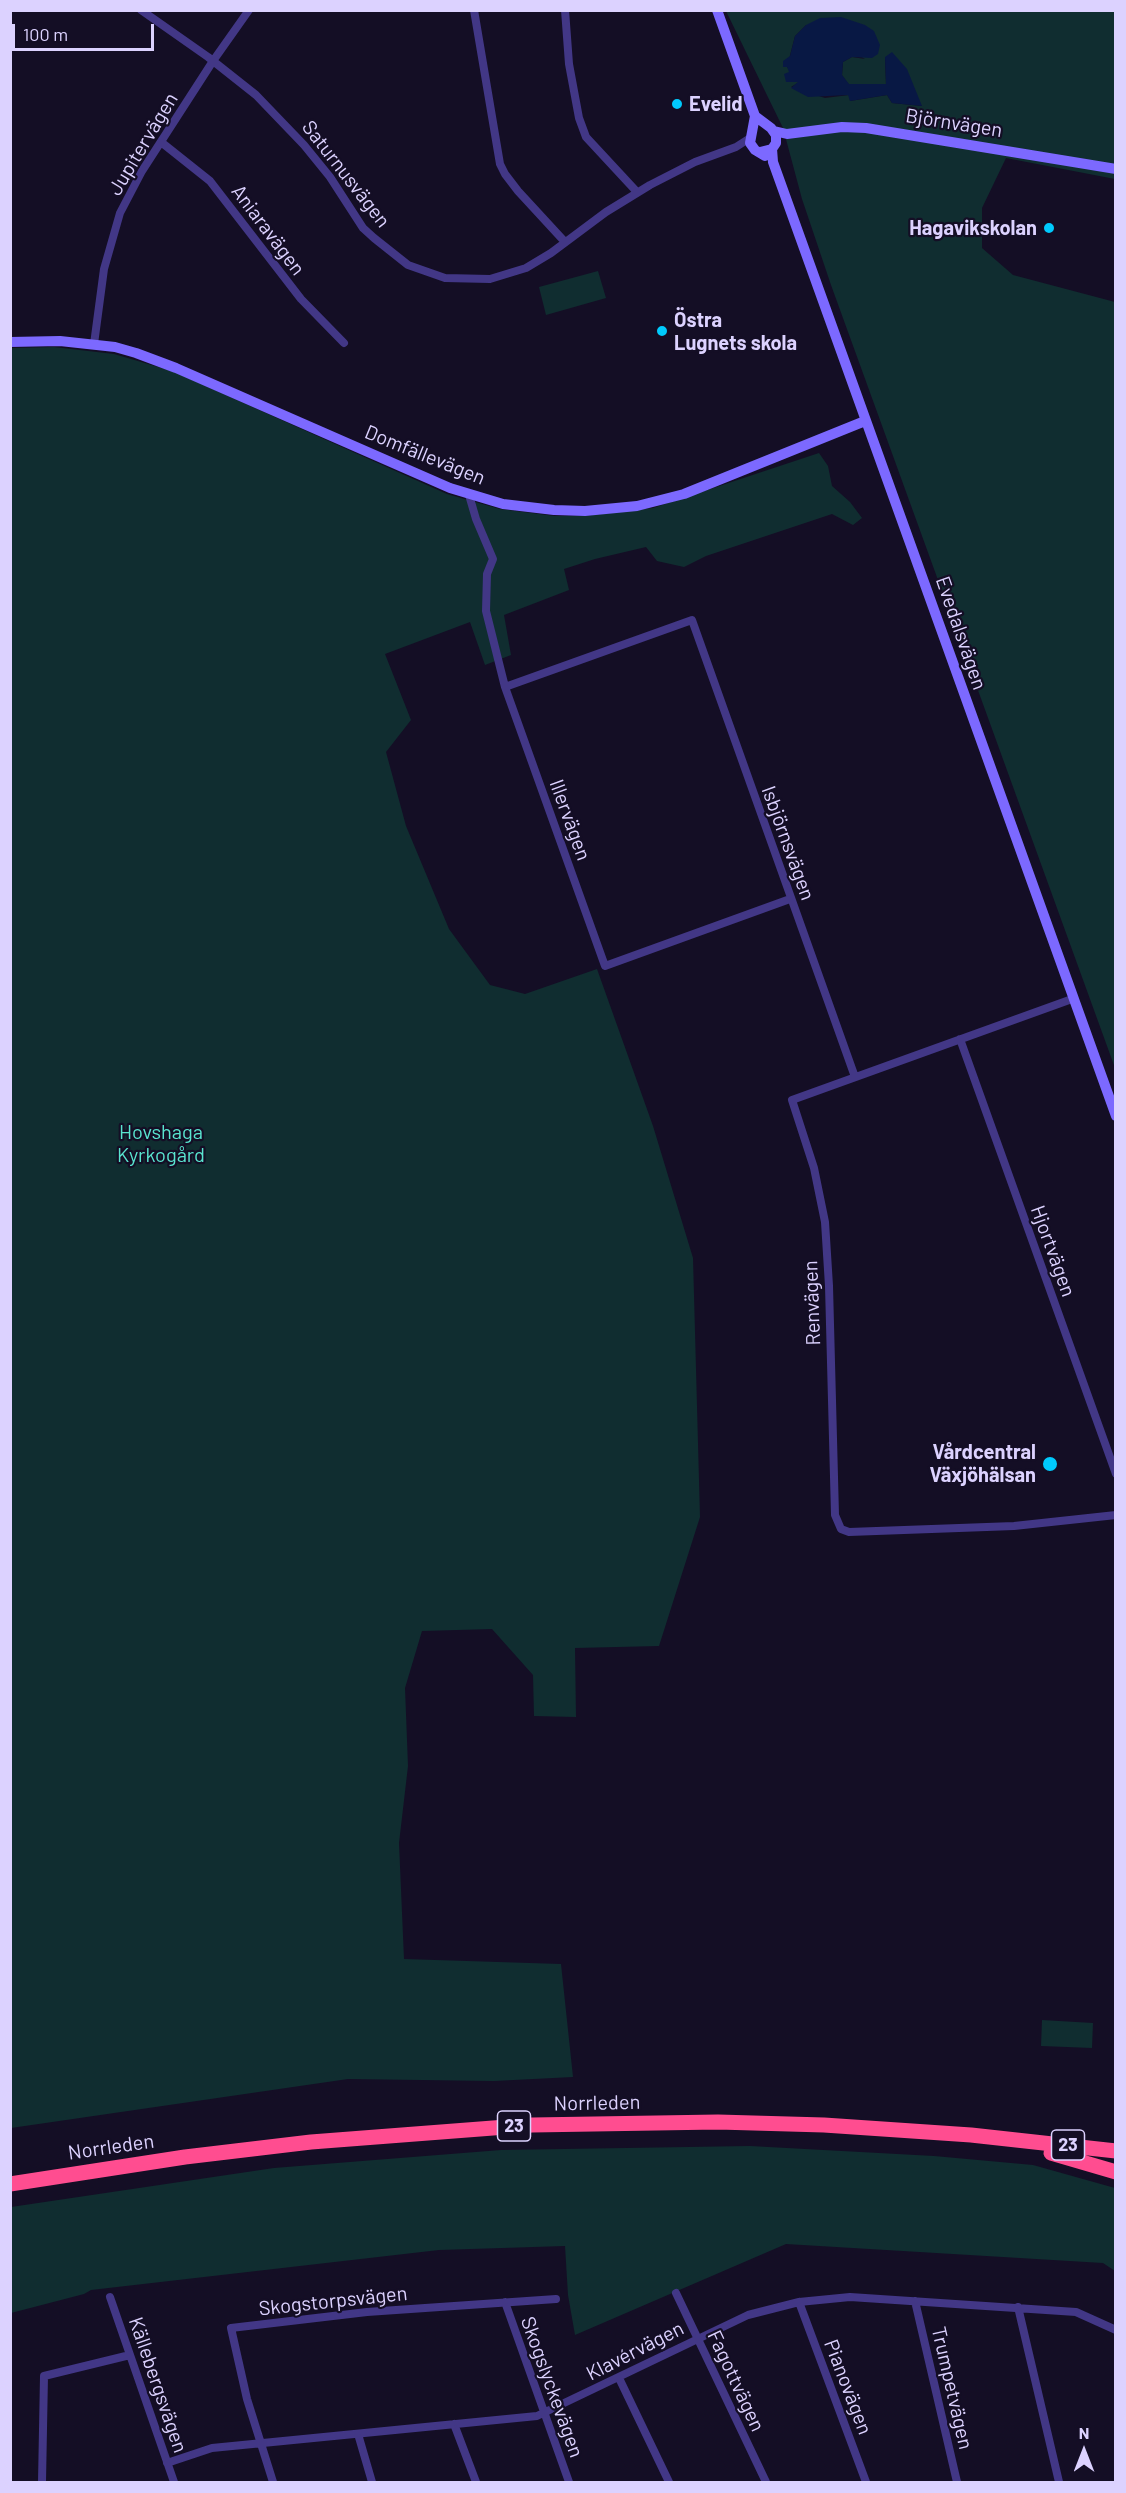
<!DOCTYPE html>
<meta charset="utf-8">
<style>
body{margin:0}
#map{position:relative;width:1126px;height:2493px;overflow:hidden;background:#140e25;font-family:Barlow,sans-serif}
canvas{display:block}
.frame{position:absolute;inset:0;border:12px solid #dcd2ff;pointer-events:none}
.north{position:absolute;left:1054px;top:2421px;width:60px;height:60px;-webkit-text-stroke:4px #140e25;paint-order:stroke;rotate:0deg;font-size:16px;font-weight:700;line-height:24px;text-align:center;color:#dcd2ff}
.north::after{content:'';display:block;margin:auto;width:21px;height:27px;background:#dcd2ff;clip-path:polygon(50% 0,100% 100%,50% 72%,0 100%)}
.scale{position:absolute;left:12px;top:24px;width:142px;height:27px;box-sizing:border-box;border:3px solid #dcd2ff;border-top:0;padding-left:8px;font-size:18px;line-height:21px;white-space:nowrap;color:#dcd2ff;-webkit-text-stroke:4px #140e25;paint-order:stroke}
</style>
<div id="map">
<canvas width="1126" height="2493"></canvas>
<div class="frame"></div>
<div class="north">N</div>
<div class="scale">100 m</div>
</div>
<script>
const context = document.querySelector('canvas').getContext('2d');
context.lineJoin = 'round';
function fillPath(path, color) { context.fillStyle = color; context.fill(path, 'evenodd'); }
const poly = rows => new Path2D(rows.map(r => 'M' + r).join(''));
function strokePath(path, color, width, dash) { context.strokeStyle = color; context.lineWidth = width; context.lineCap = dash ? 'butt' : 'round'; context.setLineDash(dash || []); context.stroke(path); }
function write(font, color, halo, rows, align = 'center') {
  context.font = font + ' Barlow,sans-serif'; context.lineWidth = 4.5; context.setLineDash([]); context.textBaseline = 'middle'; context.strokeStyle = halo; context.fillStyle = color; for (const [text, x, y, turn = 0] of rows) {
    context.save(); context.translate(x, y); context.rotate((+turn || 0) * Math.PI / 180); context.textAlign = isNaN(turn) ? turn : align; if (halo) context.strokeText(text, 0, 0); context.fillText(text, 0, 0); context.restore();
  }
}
fillPath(poly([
 [726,11,1115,11,1115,179,1006,158,982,208,982,248,1013,275,1115,302,1115,1068,831,285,802,199,783,128],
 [806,25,865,59,852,57,843,62,842,75,849,85,886,85,885,57,922,106,892,103,887,95,850,101,849,95,825,98,791,87,799,82,787,67,795,36],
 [598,271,606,298,546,315,539,287],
 [54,347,114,354,172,371,447,494,500,509,555,516,585,516,653,508,819,453,828,466,832,486,850,502,862,518,853,525,832,514,706,556,684,567,657,561,646,547,595,559,564,569,569,590,504,615,511,655,485,665,470,622,385,654,411,720,386,752,406,826,449,929,490,985,525,994,597,969,653,1126,693,1258,700,1517,659,1646,575,1648,576,1717,534,1716,533,1675,492,1629,422,1631,405,1688,408,1766,399,1843,404,1959,561,1964,573,2077,494,2081,348,2079,11,2128,11,348],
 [1042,2020,1093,2023,1092,2048,1041,2046],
 [750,2146,934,2156,1033,2165,1115,2188,1115,2271,1103,2263,786,2244,575,2335,568,2295,565,2246,439,2250,91,2290,84,2294,11,2313,11,2207,274,2168,501,2150]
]), '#102d30');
fillPath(poly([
 [841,17,865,25,874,31,880,45,878,54,872,58,852,57,843,62,842,75,849,84,886,84,885,57,892,52,907,69,922,106,892,103,887,95,850,101,848,95,808,97,791,88,798,82,786,82,784,74,789,72,787,67,783,67,783,61,790,56,795,36,806,25,820,18]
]), '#081844');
strokePath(poly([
 [141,10,208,57,256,95,304,145,330,177,363,228,374,238,408,265,445,278,490,279,526,268,551,253,606,212,650,185,695,162,736,147,750,138],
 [474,10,500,164,505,174,518,191,565,242],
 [565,10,569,64,579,118,586,137,637,192],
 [161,142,210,181,301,299,344,343],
 [94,344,104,269,120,213,142,171,213,61,249,10],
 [469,495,476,519,493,559,487,574,486,611,505,687],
 [790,899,605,966,505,687,692,620,855,1077],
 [1072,999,792,1100,814,1168,825,1222,829,1286,835,1515,841,1529,849,1532,1014,1526,1116,1515],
 [960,1039,1116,1474],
 [676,2293,766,2482],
 [110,2297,174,2482],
 [915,2301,957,2482],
 [505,2302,569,2482],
 [799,2302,866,2482],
 [1018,2307,1059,2482],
 [619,2378,669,2482],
 [454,2424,476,2482],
 [358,2434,372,2482],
 [167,2463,212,2448,537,2416,748,2315,799,2302,850,2297,1076,2312,1116,2330],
 [42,2482,44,2376,130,2355],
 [273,2482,247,2399,231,2328,367,2312,556,2299]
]), '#423786', 8);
strokePath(poly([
 [717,10,755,116,771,128,776,135,776,143,772,149,760,152],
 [755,116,750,143,755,150,765,156],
 [774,131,787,134,842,127,866,128,1116,169],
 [772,149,773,162,1116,1116],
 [10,342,60,341,115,347,136,353,176,368,450,488,503,504,554,510,585,511,637,506,684,494,865,421]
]), '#7c69ff', 10);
strokePath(poly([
 [1051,2153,1116,2172],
 [10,2184,185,2157,311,2142,532,2125,718,2122,824,2125,971,2135,1116,2151]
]), '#ff4d90', 15);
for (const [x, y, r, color] of [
 [677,104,6,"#00cafd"],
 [1049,228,6,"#00cafd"],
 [662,331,6,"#00cafd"],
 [1050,1464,8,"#00cafd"]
]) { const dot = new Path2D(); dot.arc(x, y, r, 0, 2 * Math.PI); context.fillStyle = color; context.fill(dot); strokePath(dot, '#140e25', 2); }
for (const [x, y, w] of [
 [514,2126,33],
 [1068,2145,33]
]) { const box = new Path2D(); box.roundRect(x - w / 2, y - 15, w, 30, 4.5); context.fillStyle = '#140e25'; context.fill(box); strokePath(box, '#dcd2ff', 1.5); }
write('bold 18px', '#dcd2ff', null, [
 ["23",514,2126],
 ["23",1068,2145]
]);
write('bold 20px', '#dcd2ff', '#140e25', [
 ["Evelid",689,104],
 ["Hagavikskolan",1037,228,"right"],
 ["Östra",674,320],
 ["Lugnets skola",674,343],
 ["Vårdcentral",1036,1452,"right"],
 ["Växjöhälsan",1036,1475,"right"]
], 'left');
write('20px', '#dcd2ff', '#140e25', [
 ["Björnvägen",954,123,9],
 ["Jupitervägen",143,144,-59],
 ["Saturnusvägen",346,174,52],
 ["Aniaravägen",268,230,53],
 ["Domfällevägen",425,455,22],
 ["Evedalsvägen",961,633,71],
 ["Illervägen",570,820,70],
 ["Isbjörnsvägen",788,843,70],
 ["Hjortvägen",1053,1251,70],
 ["Renvägen",812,1303,-92],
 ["Norrleden",597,2103,-1],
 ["Norrleden",111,2147,-8],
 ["Skogstorpsvägen",333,2301,-6],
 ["Klavérvägen",635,2351,-27],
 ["Fagottvägen",736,2381,65],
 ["Källebergsvägen",158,2385,71],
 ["Skogslyckevägen",552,2387,70],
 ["Pianovägen",848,2387,69],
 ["Trumpetvägen",952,2388,77]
]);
write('20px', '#59e4cf', '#140e25', [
 ["Hovshaga",161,1132],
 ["Kyrkogård",161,1155]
]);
</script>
